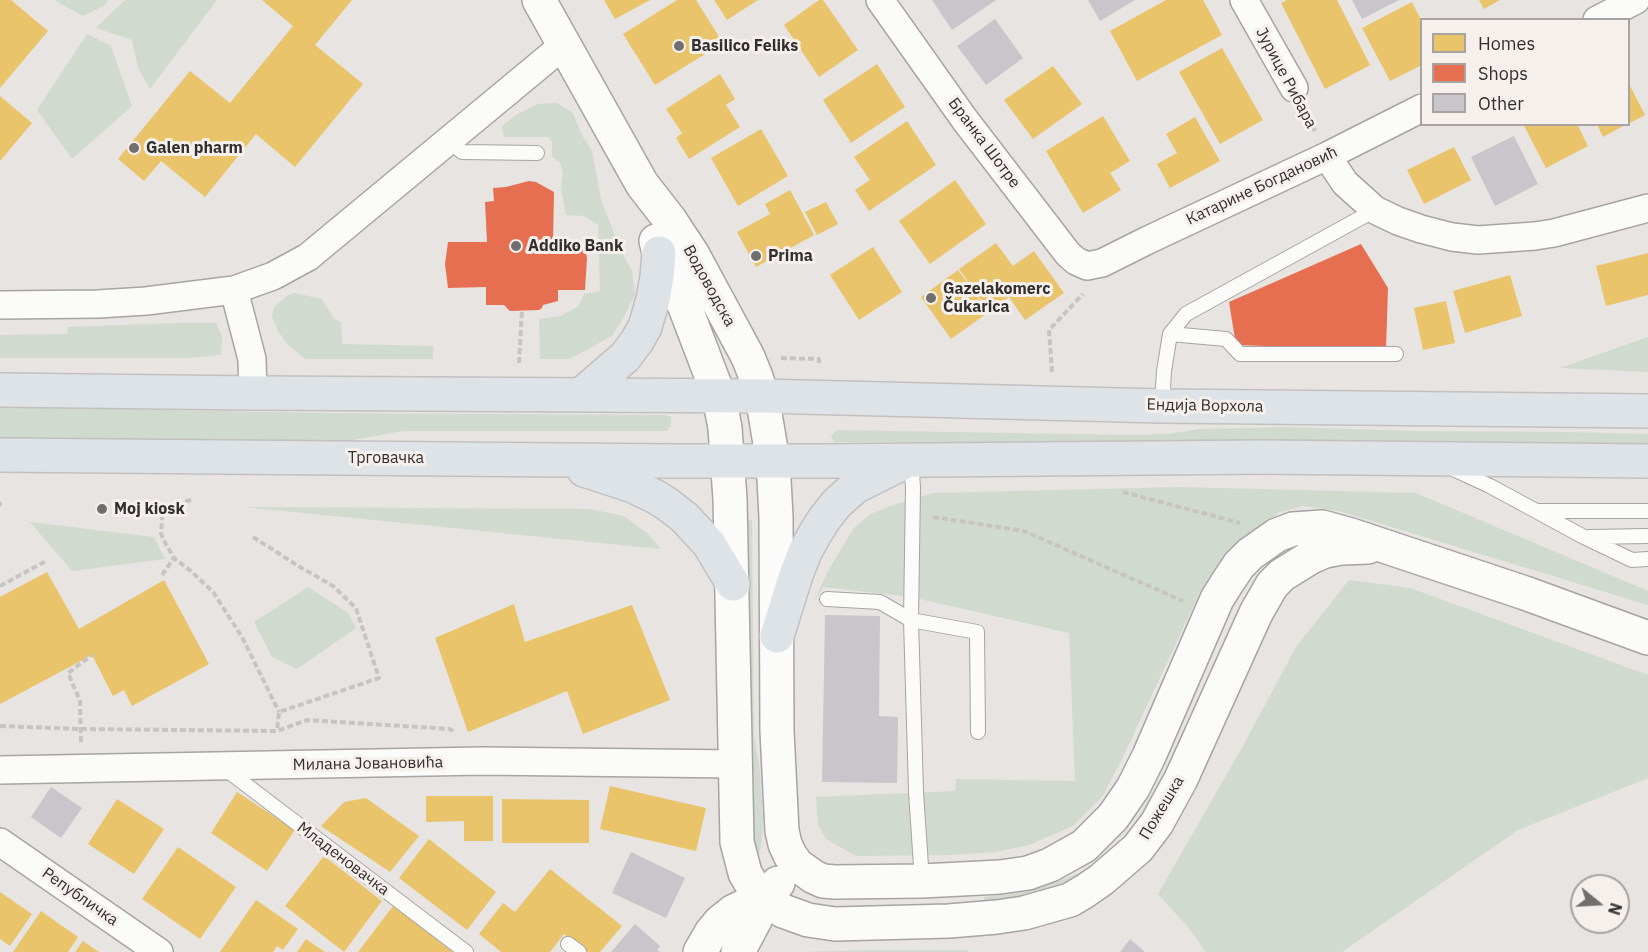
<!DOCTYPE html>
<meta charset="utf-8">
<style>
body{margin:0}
#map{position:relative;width:1648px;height:952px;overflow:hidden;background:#e7e4e1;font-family:"IBM Plex Sans",sans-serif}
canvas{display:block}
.legend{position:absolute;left:1420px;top:18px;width:210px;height:108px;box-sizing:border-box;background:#f6f0ec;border:2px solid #a8a3a0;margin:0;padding:8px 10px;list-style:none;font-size:18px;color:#32302e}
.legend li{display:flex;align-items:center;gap:12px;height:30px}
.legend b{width:30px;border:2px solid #a8a3a0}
.north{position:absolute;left:1570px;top:874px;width:60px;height:60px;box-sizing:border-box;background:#f6f0ec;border:2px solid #a8a3a0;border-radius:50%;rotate:108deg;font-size:16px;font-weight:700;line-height:24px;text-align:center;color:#32302e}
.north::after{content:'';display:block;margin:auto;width:21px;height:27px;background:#716f6d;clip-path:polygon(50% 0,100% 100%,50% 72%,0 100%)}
</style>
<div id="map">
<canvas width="1648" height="952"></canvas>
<ul class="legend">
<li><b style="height:16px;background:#e9c46a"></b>Homes</li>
<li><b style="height:16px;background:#e76f51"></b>Shops</li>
<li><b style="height:16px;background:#c9c6cb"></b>Other</li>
</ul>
<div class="north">N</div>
</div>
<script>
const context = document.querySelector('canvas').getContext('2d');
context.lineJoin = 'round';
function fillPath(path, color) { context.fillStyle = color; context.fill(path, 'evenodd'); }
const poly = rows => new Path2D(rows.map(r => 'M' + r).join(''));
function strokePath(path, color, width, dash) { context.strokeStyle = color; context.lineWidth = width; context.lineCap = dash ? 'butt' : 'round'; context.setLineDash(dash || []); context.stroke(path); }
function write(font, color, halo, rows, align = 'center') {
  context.font = font + ' "IBM Plex Sans",sans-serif'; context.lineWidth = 6; context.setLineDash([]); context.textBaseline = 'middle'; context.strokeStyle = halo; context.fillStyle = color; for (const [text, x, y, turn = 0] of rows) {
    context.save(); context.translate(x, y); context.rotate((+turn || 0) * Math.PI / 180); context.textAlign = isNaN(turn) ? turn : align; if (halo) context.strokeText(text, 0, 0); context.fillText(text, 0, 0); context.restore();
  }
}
fillPath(poly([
 [54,0,108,0,105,5,83,16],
 [125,0,217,0,150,89,138,68,132,40,96,28],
 [87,34,111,46,132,106,72,159,37,110],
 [557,103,573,113,582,135,592,151,601,200,620,249,632,271,635,295,624,317,612,336,570,359,540,359,539,319,560,316,578,307,584,294,600,291,598,225,584,216,566,215,561,189,563,173,560,162,552,157,552,142,548,137,504,137,502,126,516,115,538,104],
 [294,293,322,299,334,319,341,322,342,344,433,346,433,359,305,359,288,345,278,331,272,316,274,307,287,296],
 [178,323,216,323,222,336,221,355,186,358,0,358,0,335,67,334,68,327],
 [1648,337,1648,372,1560,368],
 [0,407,328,413,665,415,671,417,671,426,667,431,403,431,348,441,0,439],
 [1288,427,1417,431,1564,432,1648,434,1648,446,834,442,831,436,836,430,1127,435,1168,434,1199,429],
 [1180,487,1416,493,1648,591,1648,605,1339,511,1303,506,1280,512,1257,528,1217,566,1199,594,1123,757,1102,797,1073,826,1029,845,996,852,951,855,856,856,826,839,818,825,816,797,955,791,956,779,1075,781,1069,633,911,597,823,587,813,604,829,569,854,528,869,515,890,506,933,493],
 [244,507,589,509,624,516,648,534,661,549],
 [746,520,752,520,754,735,760,772,763,822,761,847,758,856,756,860,752,857],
 [30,522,154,537,165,559,72,571],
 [1349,580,1410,588,1648,675,1648,778,1518,830,1342,952,1206,952,1187,926,1158,894,1243,746,1296,647],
 [308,587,348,613,356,628,297,669,272,657,254,622],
 [1243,606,1153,811,1094,870,1061,886,1033,895,1009,899,984,901,984,897,1018,893,1041,888,1086,870,1122,841,1135,824,1168,764,1220,652],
 [873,950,968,950,968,952,804,952]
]), '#d1dacf');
fillPath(poly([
 [0,0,11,0,48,31,0,88],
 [262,0,352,0,315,45,363,84,295,167,256,134,205,197,161,161,144,181,118,159,190,71,230,103,293,26],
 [604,0,650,0,615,19],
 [677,0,696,0,723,43,655,85,623,34],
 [714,0,758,0,727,20],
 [819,0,823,0,858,50,819,77,784,25],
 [1166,0,1203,0,1222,35,1137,81,1110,31],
 [1287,0,1337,0,1370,65,1325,89,1281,3],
 [1479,0,1500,0,1484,9],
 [1412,2,1422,22,1422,65,1390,81,1362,28],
 [1222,48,1263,120,1220,144,1179,72],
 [877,64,905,107,851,143,823,100],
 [1053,66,1082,104,1033,139,1004,100],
 [720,74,735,99,726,105,740,127,689,159,676,138,682,133,666,109],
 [1628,82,1645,115,1628,124],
 [0,96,32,123,0,161],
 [1103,116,1130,161,1110,173,1121,190,1083,213,1046,151],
 [1195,117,1220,161,1170,188,1157,164,1177,153,1166,134],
 [907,121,936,165,869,211,855,190,870,180,854,157],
 [1523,124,1577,124,1588,146,1546,168],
 [1597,124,1627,124,1603,137],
 [761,129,788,176,738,206,711,158],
 [1454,147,1471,180,1424,204,1407,170],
 [955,180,986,224,930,264,899,221],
 [790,190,814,235,756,267,737,232,770,214,765,204],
 [826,202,838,224,817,235,805,212],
 [996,243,1013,266,1034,251,1064,293,1025,320,1009,297,989,311,959,269],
 [873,247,902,292,859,320,830,275],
 [1648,253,1648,295,1606,306,1596,266],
 [958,270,989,312,951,339,921,297],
 [1510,275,1522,316,1465,333,1453,291],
 [1446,301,1455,343,1423,350,1414,308],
 [47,572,79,629,164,580,209,664,132,706,124,690,113,696,92,655,0,704,0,597],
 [514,604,525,642,632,605,670,700,583,734,567,691,468,732,435,638],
 [610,786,706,808,696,851,600,829],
 [237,792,295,830,267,871,211,833],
 [426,796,493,796,493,841,464,841,464,821,426,822],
 [366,798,419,836,390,872,321,826,344,802],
 [117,799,164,829,134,874,88,844],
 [502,799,589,800,589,843,502,843],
 [429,839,496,892,467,930,399,878],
 [178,847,236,887,200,939,142,899],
 [324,856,382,901,344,952,285,906],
 [550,869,622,926,600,952,587,952,564,934,550,952,501,952,479,934,503,903,515,912],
 [0,892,32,914,10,946,0,939],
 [256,900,298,929,283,950,277,946,273,952,220,952],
 [393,906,452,951,451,952,358,952],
 [41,911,78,937,68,952,13,952],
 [306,939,325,952,297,952],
 [83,941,90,946,99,952,75,952]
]), '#e9c46a');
fillPath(poly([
 [529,181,536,182,554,192,553,243,584,243,587,258,585,290,558,290,558,301,543,305,542,308,539,310,510,311,504,305,486,305,486,287,448,288,445,264,448,242,487,242,485,202,494,201,493,188,506,187],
 [1361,244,1388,288,1386,350,1236,345,1229,302]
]), '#e76f51');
fillPath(poly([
 [932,0,996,0,952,30],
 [1088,0,1135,0,1100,21],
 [1352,0,1399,0,1362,19],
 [995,19,1023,58,986,85,957,46],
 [1514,136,1538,184,1495,206,1471,157],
 [825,615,880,616,879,716,898,717,897,783,822,782],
 [51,787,82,808,61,838,31,817],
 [631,852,685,878,666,918,612,893],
 [635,924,660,946,657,950,660,952,611,952],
 [1130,939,1145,952,1120,952]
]), '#c9c6cb');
const lane = poly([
 [449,141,462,152,537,153],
 [1170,334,1226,339,1240,354,1396,354],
 [1162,406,1164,371,1170,334,1186,314,1375,210],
 [911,459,913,487,911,620,916,792,922,881],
 [1451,468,1490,486,1584,537,1632,560,1648,559],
 [1539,511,1648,511],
 [1589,537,1648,536],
 [827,599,880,602,911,620,977,632,978,732],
 [224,768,466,952],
 [568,944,579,952]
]);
const street = poly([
 [880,0,965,120,1068,254,1076,261,1087,266,1102,263,1148,240,1327,156,1422,108],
 [1244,0,1294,88],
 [1597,20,1636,0],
 [1327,156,1345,183,1375,210,1398,221,1421,229,1452,237,1478,240,1535,236,1554,233,1648,208],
 [234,290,252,359,253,393],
 [0,305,98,304,146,301,234,290,273,276,308,257,565,44],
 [0,770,482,761,736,764],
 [0,842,159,952]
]);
const secondary = poly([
 [539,0,642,184,670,220,693,255,748,357,756,377,762,396,773,461,776,517,777,731,782,831,785,844,790,855,797,865,814,877,823,881,835,882,922,881,1000,877,1028,873,1050,865,1084,846,1113,817,1133,788,1149,756,1217,599,1227,583,1239,565,1250,554,1277,535,1293,529,1322,527,1351,535,1525,593,1648,638],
 [656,241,659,253,685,307,719,396,725,428,730,499,737,842,745,873,752,885,763,897,783,911,808,920,835,924,949,921,997,917,1024,913,1070,900,1085,891,1101,880,1138,848,1157,823,1181,779,1256,613,1272,585,1282,575,1311,557,1325,551,1341,548,1368,547],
 [700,952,711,933,720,922,734,911,763,897,778,883],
 [738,952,756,918,763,897]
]);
const primary = poly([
 [0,390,253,393,762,396,1162,406,1648,411],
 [582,394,625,357,637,341,645,327,653,299,657,277,659,253],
 [0,455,675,461,823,461,1262,457,1648,461],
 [584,470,633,486,656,497,667,504,684,517,709,544,733,584],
 [777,636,796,575,805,552,816,532,825,518,837,503,855,487,901,464]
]);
strokePath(lane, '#a7a4a2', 16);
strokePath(street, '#a7a4a2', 30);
strokePath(secondary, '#a7a4a2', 36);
strokePath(primary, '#c2c0bf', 36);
strokePath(poly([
 [1305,111,1315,131],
 [781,358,819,359,819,366],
 [519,363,522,310],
 [1052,372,1049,330,1083,294],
 [1123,492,1240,523],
 [191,500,163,507,161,533,163,539,174,558,192,572,213,592,242,637,279,712],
 [0,504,2,504],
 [933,517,1024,531,1183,601],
 [253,537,300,567,333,586,356,608,379,678,279,712,277,731],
 [162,575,174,558],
 [0,586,46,561],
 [0,726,80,729,277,731,307,720,450,729,455,733],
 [81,742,80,701,68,673,92,655]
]), '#c7c5c3', 4, [6, 3]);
strokePath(lane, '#fbfbfa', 14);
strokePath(street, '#fbfbfa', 27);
strokePath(secondary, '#fbfbfa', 33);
strokePath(primary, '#dee3e7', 33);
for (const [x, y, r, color] of [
 [679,46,6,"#716f6d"],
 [134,148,6,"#716f6d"],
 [516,246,6,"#716f6d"],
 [756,256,6,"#716f6d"],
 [931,298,6,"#716f6d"],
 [102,509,6,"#716f6d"]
]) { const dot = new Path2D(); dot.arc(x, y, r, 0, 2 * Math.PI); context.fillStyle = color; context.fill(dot); strokePath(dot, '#f6f0ec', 2); }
write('bold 16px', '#32302e', '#f6f0ec', [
 ["Basilico Feliks",691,46],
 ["Galen pharm",146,148],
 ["Addiko Bank",528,246],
 ["Prima",768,256],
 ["Gazelakomerc",943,289],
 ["Čukarica",943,307],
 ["Moj kiosk",114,509]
], 'left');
write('16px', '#32302e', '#f6f0ec', [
 ["Јурице Рибара",1286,78,62],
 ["Бранка Шотре",984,143,53],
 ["Катарине Богдановић",1262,186,-25],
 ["Водоводска",709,286,61],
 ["Ендија Ворхола",1205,406,1],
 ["Трговачка",386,458],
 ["Милана Јовановића",368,764,-1],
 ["Пожешка",1162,808,-59],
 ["Младеновачка",343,859,37],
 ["Републичка",80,897,35]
]);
</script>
